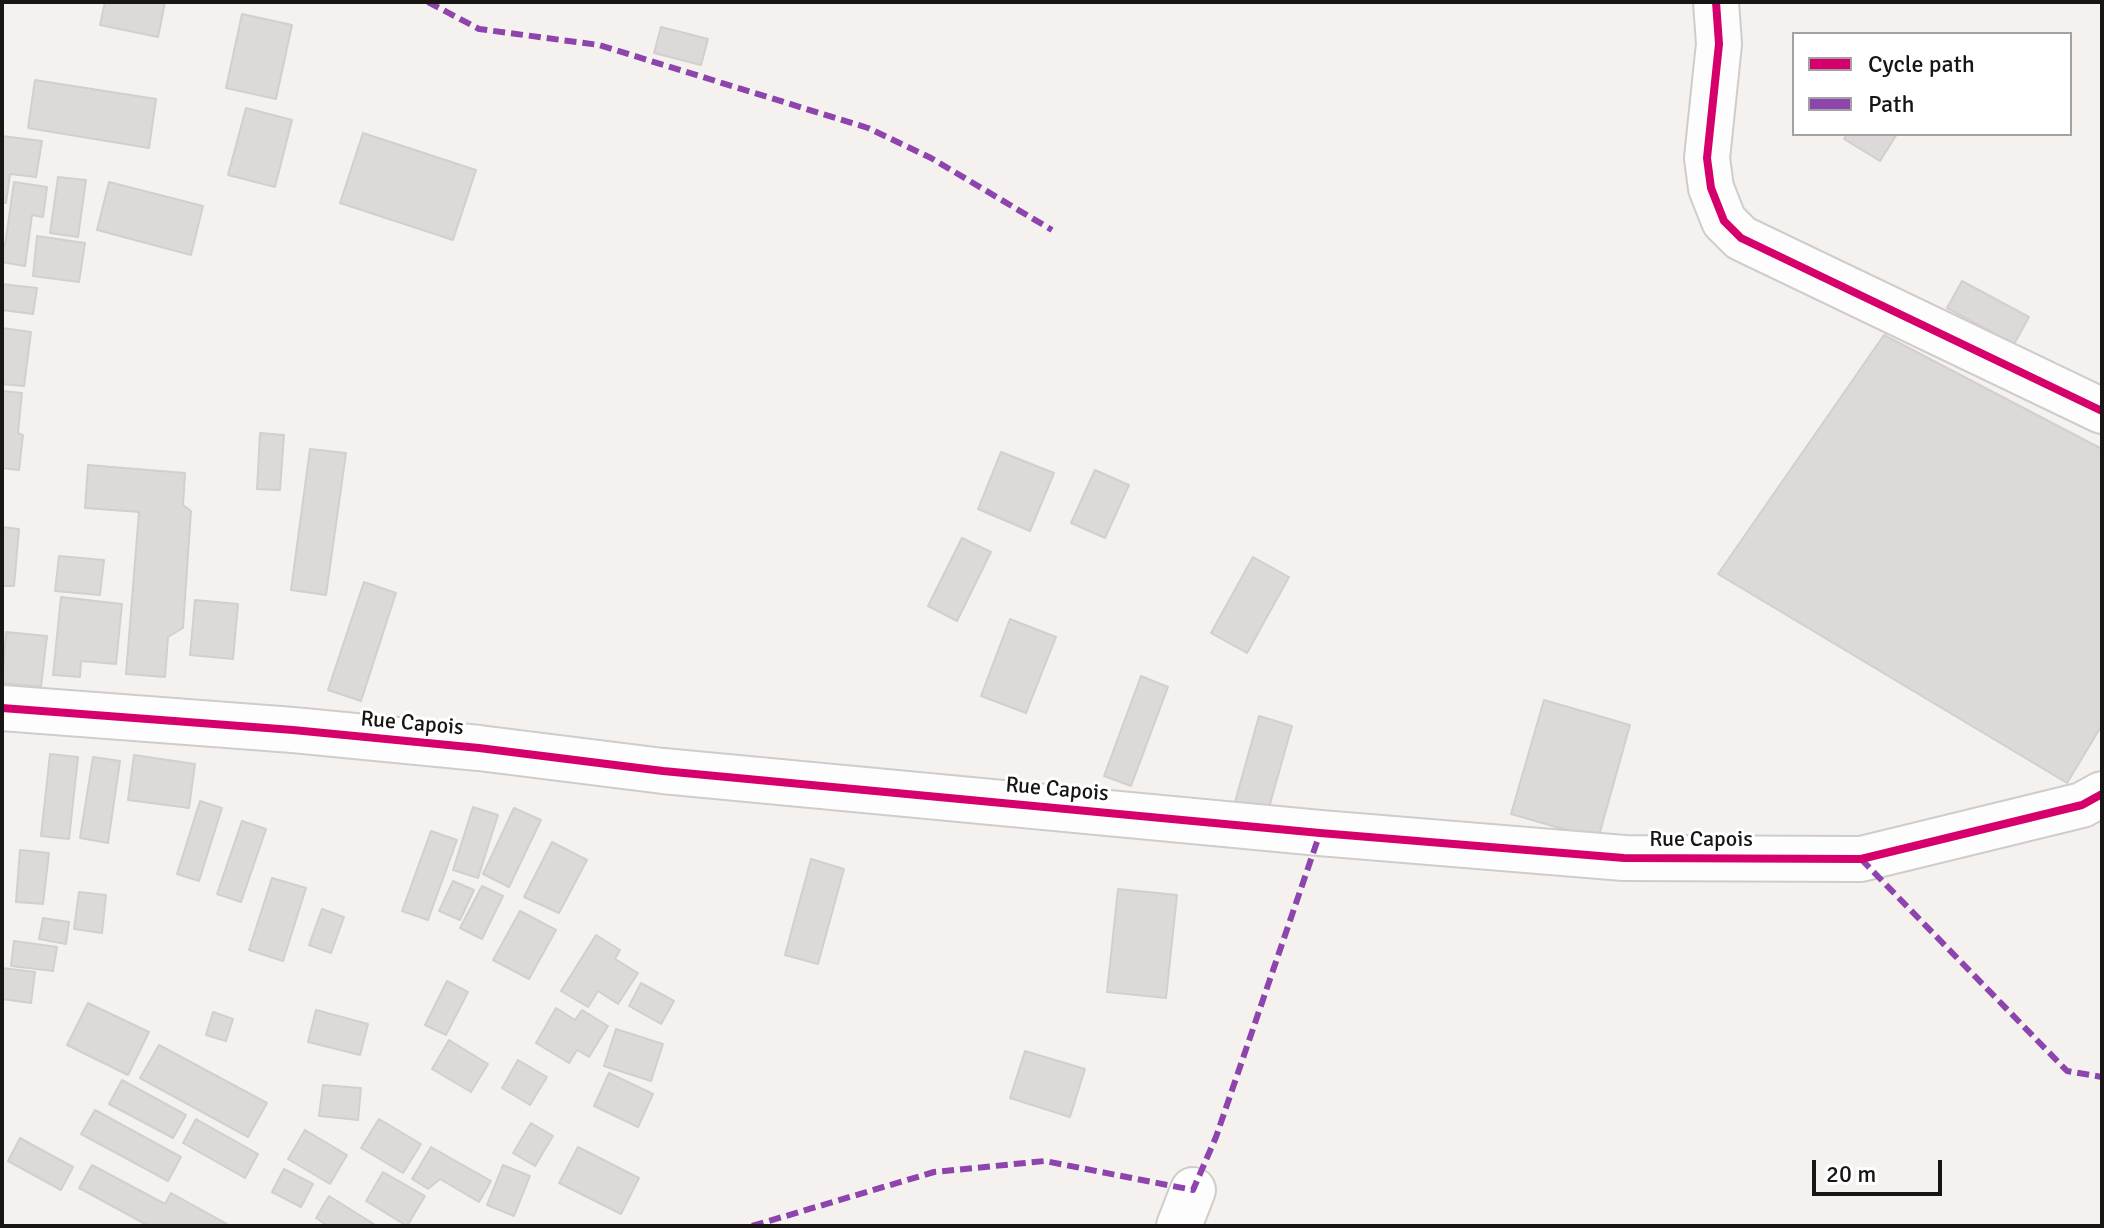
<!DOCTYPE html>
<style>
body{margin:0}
#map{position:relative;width:2104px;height:1228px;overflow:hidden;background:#f5f1ef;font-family:Signika,sans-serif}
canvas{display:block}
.frame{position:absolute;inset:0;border:4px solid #181514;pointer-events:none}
.legend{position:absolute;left:1792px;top:32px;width:280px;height:104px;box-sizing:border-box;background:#fff;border:2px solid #a3a1a1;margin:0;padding:10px 14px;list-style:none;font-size:24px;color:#181514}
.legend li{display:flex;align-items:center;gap:16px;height:40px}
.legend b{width:40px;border:2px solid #a3a1a1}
.scale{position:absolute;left:1812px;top:1160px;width:130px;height:36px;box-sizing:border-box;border:4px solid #181514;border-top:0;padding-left:10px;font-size:24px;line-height:28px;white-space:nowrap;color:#181514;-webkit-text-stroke:6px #fff;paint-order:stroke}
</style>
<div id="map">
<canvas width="2104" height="1228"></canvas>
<div class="frame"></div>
<ul class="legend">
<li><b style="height:10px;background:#d6006c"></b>Cycle path</li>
<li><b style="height:10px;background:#8e44ad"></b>Path</li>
</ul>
<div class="scale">20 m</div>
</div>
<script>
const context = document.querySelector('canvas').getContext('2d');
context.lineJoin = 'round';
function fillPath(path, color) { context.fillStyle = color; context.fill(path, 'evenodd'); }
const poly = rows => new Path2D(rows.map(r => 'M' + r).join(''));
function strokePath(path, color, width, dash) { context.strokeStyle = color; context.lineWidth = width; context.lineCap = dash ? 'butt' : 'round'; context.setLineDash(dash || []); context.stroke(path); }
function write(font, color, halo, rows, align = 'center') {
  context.font = font + ' Signika,sans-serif'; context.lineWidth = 6; context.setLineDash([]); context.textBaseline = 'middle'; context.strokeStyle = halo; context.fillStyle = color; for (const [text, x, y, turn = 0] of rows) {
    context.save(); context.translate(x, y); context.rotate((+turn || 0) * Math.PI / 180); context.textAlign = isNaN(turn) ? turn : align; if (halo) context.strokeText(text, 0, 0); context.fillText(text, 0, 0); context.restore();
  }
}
const building = poly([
 [105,2,165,2,158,37,100,25,105,2],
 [242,14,292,25,276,99,226,88,242,14],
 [661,27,708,39,701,65,654,53,661,27],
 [35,80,156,99,149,148,28,128,35,80],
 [246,108,292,120,275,187,228,175,246,108],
 [363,133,476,170,453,240,340,203,363,133],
 [1847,134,1897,134,1880,161,1844,139,1847,134],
 [2,136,42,141,36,177,10,174,6,203,2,202,2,136],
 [58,177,86,180,78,237,50,233,58,177],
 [14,182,47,187,43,217,32,215,25,266,2,262,2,245,5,245,14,182],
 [109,182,203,206,191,255,97,230,109,182],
 [37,236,85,243,79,282,33,276,37,236],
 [1962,281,2029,317,2014,344,1947,308,1962,281],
 [2,284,37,288,33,314,2,310,2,284],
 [2,328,31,332,24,386,2,384,2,328],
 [1884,335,2102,449,2102,725,2067,783,1718,574,1884,335],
 [2,391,22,393,18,433,23,435,19,470,2,468,2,391],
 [260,433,284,435,280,490,257,489,260,433],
 [310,449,346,453,326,595,291,590,310,449],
 [1001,452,1054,473,1030,531,978,509,1001,452],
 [88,465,185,473,183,505,191,511,183,628,168,637,165,677,126,674,139,512,85,508,88,465],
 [1095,470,1129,485,1105,538,1071,523,1095,470],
 [2,527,19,529,14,586,2,586,2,527],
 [962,538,991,552,957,621,928,606,962,538],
 [59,556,104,560,100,595,55,591,59,556],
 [1253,557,1289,577,1247,653,1211,633,1253,557],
 [364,582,396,593,361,701,328,690,364,582],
 [61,597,122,604,116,664,81,661,80,677,53,675,61,597],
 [195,600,238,604,233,659,190,655,195,600],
 [1010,619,1056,637,1026,713,981,696,1010,619],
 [6,632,47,636,41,687,2,683,6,632],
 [1141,676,1168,687,1131,786,1104,776,1141,676],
 [1544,700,1630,725,1598,839,1511,814,1544,700],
 [1259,716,1292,726,1268,811,1235,802,1259,716],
 [50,754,78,757,69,839,41,836,50,754],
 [134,755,195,764,189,808,128,800,134,755],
 [93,757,120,761,108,843,80,838,93,757],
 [200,801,222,808,199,881,177,874,200,801],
 [473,807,498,815,478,878,453,870,473,807],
 [514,808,541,820,509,887,483,874,514,808],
 [242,821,266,829,241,902,217,894,242,821],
 [431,831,457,840,428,920,402,911,431,831],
 [552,842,587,860,559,913,524,897,552,842],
 [20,850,49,853,43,904,16,902,20,850],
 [811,859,844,869,818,964,785,955,811,859],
 [272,878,306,888,283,961,249,950,272,878],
 [453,881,474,890,460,920,439,911,453,881],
 [482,886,503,896,482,939,460,928,482,886],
 [1118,889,1177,895,1166,998,1107,992,1118,889],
 [79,892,106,895,102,933,74,929,79,892],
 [322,909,344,917,331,953,309,945,322,909],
 [520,911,556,930,529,979,493,960,520,911],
 [43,918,69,922,66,944,39,939,43,918],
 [596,935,620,950,615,959,638,973,618,1004,598,991,588,1007,561,991,596,935],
 [14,941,57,947,53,971,11,966,14,941],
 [2,968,35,972,31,1003,2,999,2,968],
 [447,981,468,992,446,1035,425,1025,447,981],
 [641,983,674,1001,661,1024,629,1006,641,983],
 [88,1003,149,1032,128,1075,67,1045,88,1003],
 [556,1008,575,1020,582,1010,608,1026,589,1057,577,1050,569,1063,536,1043,556,1008],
 [316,1010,368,1024,360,1055,308,1042,316,1010],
 [213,1012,233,1019,226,1041,206,1035,213,1012],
 [616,1029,663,1044,651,1081,604,1066,616,1029],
 [449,1040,488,1064,471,1092,432,1069,449,1040],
 [159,1045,267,1103,248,1137,140,1078,159,1045],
 [1025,1051,1085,1069,1070,1117,1010,1098,1025,1051],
 [518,1060,547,1077,530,1105,502,1088,518,1060],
 [609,1073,653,1094,638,1127,594,1106,609,1073],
 [122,1080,186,1115,173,1138,109,1104,122,1080],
 [323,1085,361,1088,358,1120,319,1116,323,1085],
 [95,1110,181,1157,168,1181,81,1134,95,1110],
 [196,1119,258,1154,245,1178,183,1143,196,1119],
 [379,1119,421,1144,403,1173,361,1148,379,1119],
 [531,1123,553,1136,535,1166,513,1153,531,1123],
 [305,1130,347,1155,330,1184,288,1159,305,1130],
 [20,1138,73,1167,61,1190,8,1161,20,1138],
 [431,1147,491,1181,479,1202,440,1179,428,1189,412,1179,431,1147],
 [578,1147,639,1178,621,1214,559,1183,578,1147],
 [92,1165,165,1204,171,1193,227,1224,226,1226,149,1226,79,1188,92,1165],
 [503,1165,530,1176,514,1216,487,1205,503,1165],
 [284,1169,313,1184,301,1207,272,1192,284,1169],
 [383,1172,425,1196,407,1226,366,1201,383,1172],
 [329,1196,377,1226,328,1226,316,1218,329,1196]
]);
fillPath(building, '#dcd9d8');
strokePath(building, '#d2cfcd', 2);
const minor = poly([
 [1716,2,1719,44,1707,158,1711,188,1724,221,1741,238,2102,411],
 [2,708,293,730,479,748,663,771,1320,833,1624,858,1861,859,2082,805,2102,794],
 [1179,1226,1193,1190]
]);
strokePath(minor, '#cfcccb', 48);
strokePath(minor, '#fefdfd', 44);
strokePath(poly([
 [428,2,479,29,599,45,868,128,931,158,1052,230],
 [1861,859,2067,1071,2102,1077],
 [752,1226,934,1172,1045,1161,1193,1190,1216,1137,1320,833]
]), '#8e44ad', 6, [12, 6]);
strokePath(poly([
 [1716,2,1719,44,1707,158,1711,188,1724,221,1741,238,2102,411],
 [2,708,293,730,479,748,663,771,1320,833,1624,858,1861,859,2082,805,2102,794]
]), '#d6006c', 8);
write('22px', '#181514', '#fff', [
 ["Rue Capois",412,724,5],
 ["Rue Capois",1057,790,5],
 ["Rue Capois",1701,840]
]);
</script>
